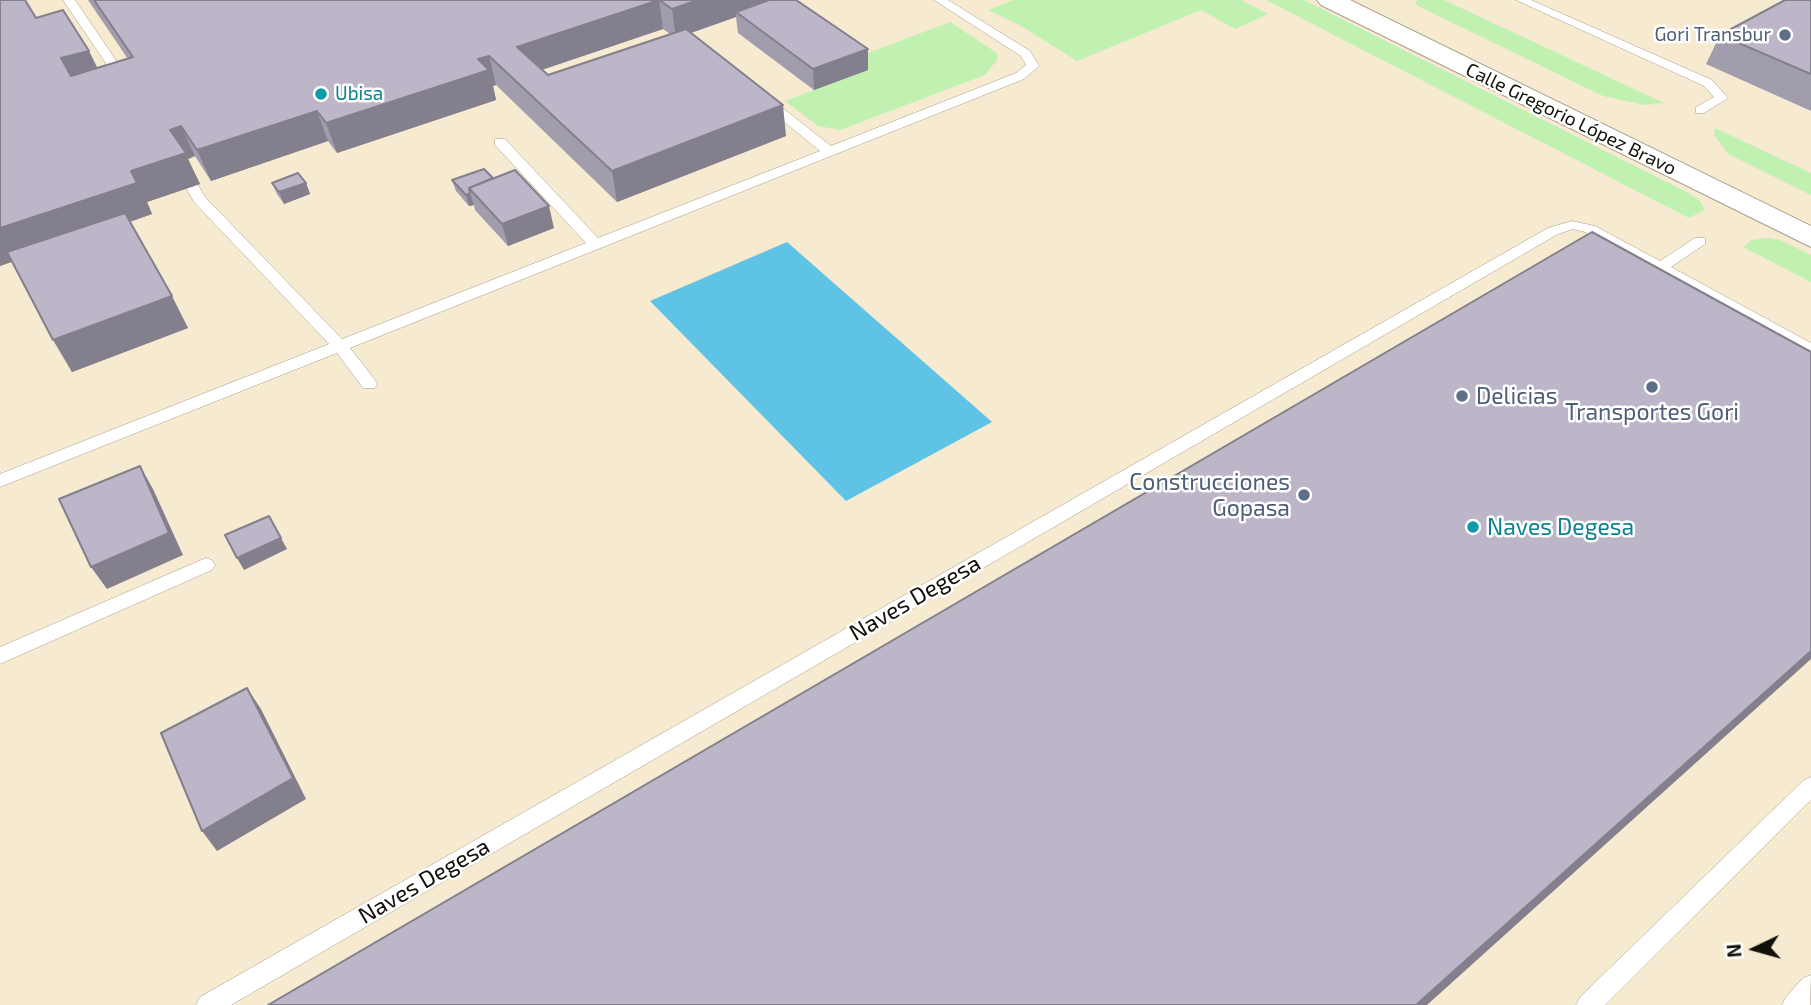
<!DOCTYPE html>
<meta charset="utf-8">
<style>
body{margin:0}
#map{position:relative;width:1811px;height:1005px;overflow:hidden;background:#fff6e3;font-family:"Exo 2",sans-serif}
canvas{display:block}
.north{position:absolute;left:1720px;top:914px;width:70px;height:70px;-webkit-text-stroke:5px #fff;paint-order:stroke;rotate:265deg;font-size:19px;font-weight:700;line-height:28px;text-align:center;color:#13100a}
.north::after{content:'';display:block;margin:auto;width:24px;height:32px;background:#13100a;clip-path:polygon(50% 0,100% 100%,50% 72%,0 100%)}
</style>
<div id="map">
<canvas width="1811" height="1005"></canvas>
<div class="north">N</div>
</div>
<script>
const context = document.querySelector('canvas').getContext('2d');
context.lineJoin = 'round';
function fillPath(path, color) { context.fillStyle = color; context.fill(path, 'evenodd'); }
const poly = rows => new Path2D(rows.map(r => 'M' + r).join(''));
function strokePath(path, color, width, dash) { context.strokeStyle = color; context.lineWidth = width; context.lineCap = dash ? 'butt' : 'round'; context.setLineDash(dash || []); context.stroke(path); }
function write(font, color, halo, rows, align = 'center') {
  context.font = font + ' "Exo 2",sans-serif'; context.lineWidth = 5; context.setLineDash([]); context.textBaseline = 'middle'; context.strokeStyle = halo; context.fillStyle = color; for (const [text, x, y, turn = 0] of rows) {
    context.save(); context.translate(x, y); context.rotate((+turn || 0) * Math.PI / 180); context.textAlign = isNaN(turn) ? turn : align; if (halo) context.strokeText(text, 0, 0); context.fillText(text, 0, 0); context.restore();
  }
}
fillPath(poly([
 [0,0,1811,0,1811,1005,0,1005]
]), '#f6ead0');
fillPath(poly([
 [1013,0,1241,0,1268,14,1235,29,1201,10,1077,61,1021,26,988,10],
 [1266,0,1304,0,1687,192,1700,201,1705,210,1689,218],
 [1419,0,1444,0,1664,103,1645,105,1603,96,1418,6,1415,2],
 [950,22,997,53,997,60,985,75,840,130,818,126,785,101,867,70,852,59],
 [1715,128,1811,173,1811,195,1728,154,1714,135],
 [1768,238,1780,240,1811,255,1811,282,1743,247,1752,240]
]), '#c1f1b1');
fillPath(poly([
 [787,242,992,422,846,501,650,301]
]), '#5ec3e4');
const service = poly([
 [63,0,75,0,130,81,128,84,120,84,63,0],
 [934,0,948,0,1030,51,1039,66,1024,79,350,348,375,380,377,384,375,388,363,388,337,353,0,487,0,474,329,344,194,202,185,186,187,183,197,183,205,197,342,339,586,243,495,145,495,139,505,139,598,238,820,151,762,104,762,98,770,98,831,146,1016,73,1026,65,1021,56,934,0],
 [1516,0,1531,0,1712,80,1728,98,1704,113,1696,113,1696,107,1714,97,1704,86,1516,0],
 [1572,221,1595,226,1660,261,1695,238,1705,238,1705,244,1671,267,1811,343,1811,355,1585,232,1573,229,1558,234,231,1005,196,1005,200,997,1548,228,1572,221],
 [206,558,212,560,215,565,212,570,0,664,0,647,206,558],
 [1811,777,1811,800,1605,1005,1576,1005,1580,997,1804,780,1811,777],
 [1811,975,1810,1005,1782,1005,1786,997,1803,978,1811,975]
]);
const secondary = poly([
 [1317,0,1350,0,1811,226,1811,247,1321,5,1317,0]
]);
strokePath(service, '#a79f8d', 1);
strokePath(secondary, '#a79f8d', 2);
fillPath(service, '#fff');
fillPath(secondary, '#fff');
fillPath(poly([
 [88,0,796,0,868,49,868,70,814,90,738,33,736,17,691,33,786,136,617,202,496,85,493,86,496,100,337,153,328,141,211,181,195,156,188,159,200,184,147,202,152,214,130,222,188,328,72,372,12,261,0,266,36,18,98,68,128,59],
 [663,29,670,34,548,75,542,70],
 [1811,0,1811,111,1706,64,1720,35],
 [493,178,554,228,508,246,475,210,474,205,469,206,456,191,452,180],
 [272,183,306,183,310,194,284,204,277,194]
]), '#a29dac');
fillPath(poly([
 [659,0,663,29,523,76,517,47],
 [698,0,783,0,736,12,736,17,676,38,672,9],
 [868,49,868,70,814,90,813,69],
 [89,51,104,81,76,88,61,58],
 [489,56,496,85,493,86,496,100,337,153,326,123],
 [783,105,786,136,617,202,612,171],
 [317,111,328,141,211,181,197,150],
 [181,126,195,156,188,159,200,184,147,202,152,214,0,266,0,228,131,171,170,130],
 [306,183,310,194,284,204,279,192],
 [470,193,474,205,469,206,466,195],
 [549,206,554,228,508,246,502,224],
 [172,296,188,328,72,372,53,340],
 [140,466,153,489,183,555,107,589,91,567],
 [281,538,287,549,244,570,237,558],
 [1811,651,1811,659,1427,1005,1416,1005],
 [247,688,261,709,306,799,217,851,202,831]
]), '#847f8c');
const building = poly([
 [0,0,25,0,36,18,63,10,89,51,61,58,71,76,133,57,94,0,698,0,672,9,659,0,517,47,548,75,686,29,783,105,612,171,489,56,478,59,489,70,326,123,317,111,197,150,181,126,170,130,186,153,131,171,137,183,0,228,0,0],
 [769,0,796,0,868,49,813,69,736,12,769,0],
 [1785,0,1811,0,1811,74,1720,35,1785,0],
 [484,169,493,178,469,188,470,193,466,195,452,180,484,169],
 [515,170,549,206,502,224,469,188,515,170],
 [298,173,306,183,279,192,272,183,298,173],
 [125,213,172,296,53,340,7,252,125,213],
 [1592,232,1811,352,1811,651,1416,1005,268,1005,1592,232],
 [140,466,169,533,91,567,59,499,140,466],
 [269,516,281,538,237,558,225,535,269,516],
 [247,688,293,778,202,831,161,733,247,688]
]);
fillPath(building, '#bcb6c8');
strokePath(building, '#847f8c', 2);
for (const [x, y, r, color] of [
 [1785,35,7,"#5c6f8a"],
 [321,94,7,"#0f9aa8"],
 [1652,387,7,"#5c6f8a"],
 [1462,396,7,"#5c6f8a"],
 [1304,495,7,"#5c6f8a"],
 [1473,527,7,"#0f9aa8"]
]) { const dot = new Path2D(); dot.arc(x, y, r, 0, 2 * Math.PI); context.fillStyle = color; context.fill(dot); strokePath(dot, '#fff', 2.5); }
write('19px', '#4e5e75', '#fff', [
 ["Gori Transbur",1771,35]
], 'right');
write('19px', '#0d838f', '#fff', [
 ["Ubisa",335,94]
], 'left');
write('19px', '#13100a', '#fff', [
 ["Calle Gregorio López Bravo",1571,119,26]
]);
write('23px', '#4e5e75', '#fff', [
 ["Delicias",1476,396],
 ["Transportes Gori",1652,412,"center"],
 ["Construcciones",1290,482,"right"],
 ["Gopasa",1290,508,"right"]
], 'left');
write('23px', '#0d838f', '#fff', [
 ["Naves Degesa",1487,527]
], 'left');
write('23px', '#13100a', '#fff', [
 ["Naves Degesa",915,598,-30],
 ["Naves Degesa",424,881,-30]
]);
</script>
